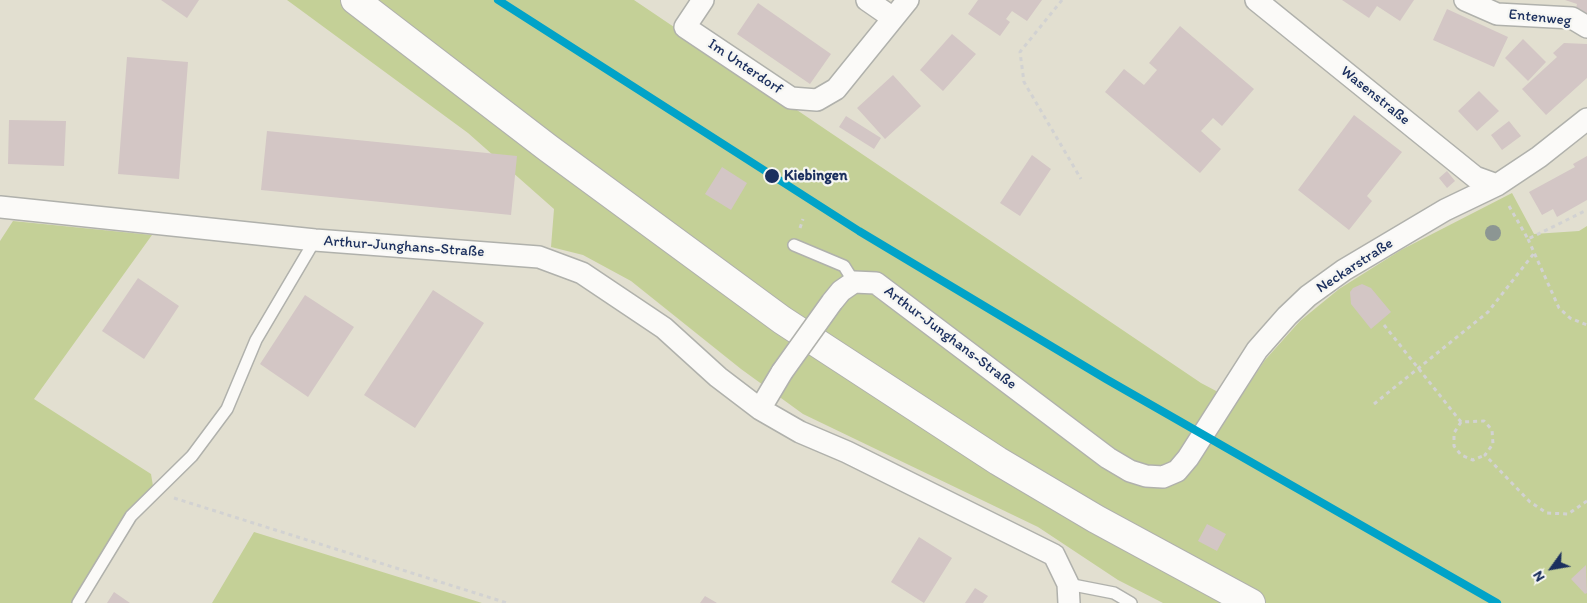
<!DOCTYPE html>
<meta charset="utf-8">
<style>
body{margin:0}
#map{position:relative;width:1587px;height:603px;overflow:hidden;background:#e2dfd0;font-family:Itim,sans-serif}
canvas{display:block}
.north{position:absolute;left:1527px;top:543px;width:50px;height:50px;-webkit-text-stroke:4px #f6f6f2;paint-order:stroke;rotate:238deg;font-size:14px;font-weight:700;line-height:20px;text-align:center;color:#1b2f5e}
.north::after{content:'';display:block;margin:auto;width:18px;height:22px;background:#1b2f5e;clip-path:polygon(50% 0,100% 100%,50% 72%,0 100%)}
</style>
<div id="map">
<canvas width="1587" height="603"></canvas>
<div class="north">N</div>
</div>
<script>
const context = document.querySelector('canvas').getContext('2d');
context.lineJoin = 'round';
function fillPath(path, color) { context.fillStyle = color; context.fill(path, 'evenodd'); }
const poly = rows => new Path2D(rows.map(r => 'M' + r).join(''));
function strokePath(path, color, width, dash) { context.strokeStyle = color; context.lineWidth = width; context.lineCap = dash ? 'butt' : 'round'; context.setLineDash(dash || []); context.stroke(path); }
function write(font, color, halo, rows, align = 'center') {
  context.font = font + ' Itim,sans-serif'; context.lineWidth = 4.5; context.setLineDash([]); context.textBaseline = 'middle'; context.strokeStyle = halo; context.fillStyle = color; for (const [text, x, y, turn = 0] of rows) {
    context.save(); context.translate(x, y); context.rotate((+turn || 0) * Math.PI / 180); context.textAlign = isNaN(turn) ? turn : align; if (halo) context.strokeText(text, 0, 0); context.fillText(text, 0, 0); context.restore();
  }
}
fillPath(poly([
 [287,0,634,0,1201,383,1237,402,1265,360,1300,321,1339,289,1401,250,1512,193,1534,234,1579,231,1587,226,1587,603,1163,603,1118,580,1038,527,803,414,741,369,631,281,583,255,551,247,554,209,468,133],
 [13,221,152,235,34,399,151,474,154,492,78,603,0,603,0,241],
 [254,532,482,603,212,603]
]), '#c4d097');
fillPath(poly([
 [161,0,199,0,187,18],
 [978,0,1042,0,1027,21,1012,11,1006,19,1010,22,1000,36,968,14],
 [1342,0,1414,0,1400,21,1377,6,1369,18],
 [1565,0,1587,0,1587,15,1575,12,1577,4],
 [758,3,831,54,810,84,737,34],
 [1447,9,1508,37,1494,67,1433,40],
 [1180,26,1254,89,1222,126,1213,118,1201,131,1221,149,1200,173,1105,92,1124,69,1144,85,1157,70,1149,63],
 [952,34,976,54,943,91,920,70],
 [1523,39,1546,62,1528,81,1505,58],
 [1564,43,1587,44,1587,78,1546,115,1522,89,1557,57,1553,53],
 [127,57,188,62,179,179,118,174],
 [893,75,921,106,885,139,857,108],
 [1479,91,1499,111,1477,131,1458,111],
 [1354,115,1402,152,1367,196,1372,201,1349,230,1298,190],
 [846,116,881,138,874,149,839,127],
 [9,120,66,121,64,166,8,164],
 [1509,121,1521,136,1502,150,1491,135],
 [267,131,517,156,511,215,261,190],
 [1032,155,1051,169,1020,216,1000,203],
 [1587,156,1587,200,1557,217,1553,209,1542,215,1529,192,1575,167,1573,164],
 [722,167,747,183,731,210,705,194],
 [1447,171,1455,181,1447,188,1439,178],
 [138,278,179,306,144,359,102,331],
 [1362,284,1371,288,1391,312,1371,329,1351,304,1350,292,1353,288],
 [433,290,484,323,415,428,364,395],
 [305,295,354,327,308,397,260,364],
 [1207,524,1226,534,1217,551,1198,541],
 [919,537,952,558,924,603,891,582],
 [1586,565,1587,593,1585,594,1571,579],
 [975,588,988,596,983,603,965,603],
 [114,592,130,603,107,603],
 [705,596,717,603,700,603]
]), '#d3c6c5');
const lane = poly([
 [794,245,844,266,854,282],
 [1068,584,1114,593,1131,603],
 [78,603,131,516,192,456,227,409,256,340,315,240]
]);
const street = poly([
 [703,0,685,27,791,98,817,100,836,89,908,0],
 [867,0,893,18],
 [1256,0,1475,177,1497,185],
 [1465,0,1497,14,1572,18,1587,27],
 [0,207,315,240,539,257,582,273,664,328,718,377,760,409,800,432,847,452,1054,555,1068,584,1069,603],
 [832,302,841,291,854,282,876,283,1108,458,1130,471,1146,476,1163,477,1177,471,1188,458,1257,350,1287,316,1308,296,1344,270,1445,210,1497,185,1539,157,1587,119],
 [760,409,782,372]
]);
const primary = poly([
 [355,0,548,148,782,320,998,461,1096,519,1251,603]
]);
strokePath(lane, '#b0b1ac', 14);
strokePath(street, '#b0b1ac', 24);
strokePath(primary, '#b0b1ac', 30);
strokePath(poly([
 [1062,0,1020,52,1024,82,1081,179],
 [1509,206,1528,239,1587,210],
 [800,228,803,219],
 [1528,239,1559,308,1570,318,1587,325],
 [1384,325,1461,422,1484,421,1492,430,1493,444,1485,455,1530,502,1547,513,1568,514,1587,501],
 [1374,404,1488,312,1535,252],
 [1461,422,1454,433,1454,446,1461,455,1473,460,1485,455],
 [174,498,507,603]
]), '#d2d2d2', 3, [4, 4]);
strokePath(lane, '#fbfaf8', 11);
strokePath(street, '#fbfaf8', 21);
strokePath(primary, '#fbfaf8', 28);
const streetBridge = poly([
 [782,372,832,302]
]);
strokePath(streetBridge, '#b0b1ac', 24, []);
strokePath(streetBridge, '#fbfaf8', 21);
strokePath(poly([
 [498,0,859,231,1106,379,1497,603]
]), '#01a3c8', 8);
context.fillStyle = '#8c9693';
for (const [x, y] of [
 [1493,233]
]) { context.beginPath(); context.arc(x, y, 8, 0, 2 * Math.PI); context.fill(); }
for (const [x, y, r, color] of [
 [772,176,8,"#1b2f5e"]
]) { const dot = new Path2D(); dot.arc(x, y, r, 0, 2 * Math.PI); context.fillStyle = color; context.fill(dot); strokePath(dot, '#f6f6f2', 2); }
write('15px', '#1b2f5e', '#f6f6f2', [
 ["Entenweg",1540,18,6],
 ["Im Unterdorf",745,67,34],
 ["Wasenstraße",1375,96,39],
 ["Arthur-Junghans-Straße",404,247,4],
 ["Neckarstraße",1355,266,-33],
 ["Arthur-Junghans-Straße",950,338,37]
]);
write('bold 15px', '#1b2f5e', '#f6f6f2', [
 ["Kiebingen",784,176]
], 'left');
</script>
